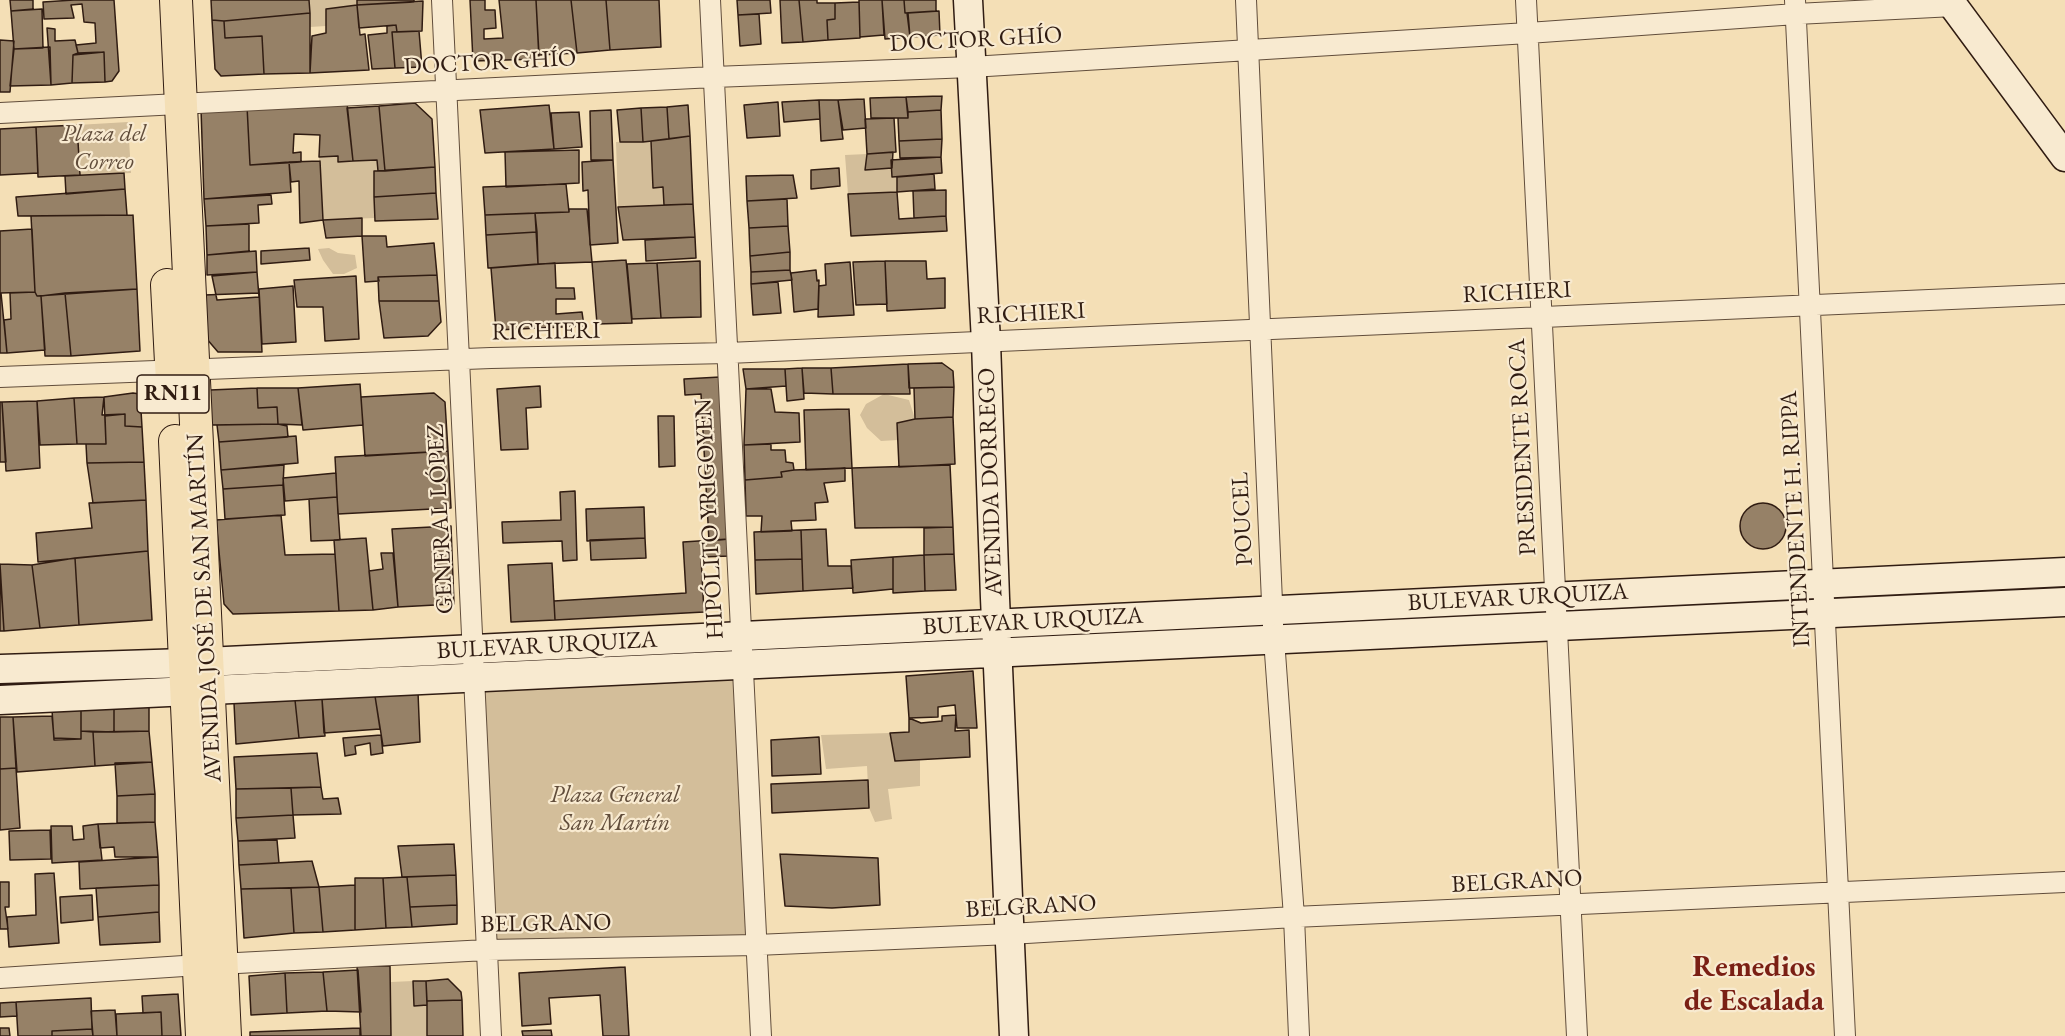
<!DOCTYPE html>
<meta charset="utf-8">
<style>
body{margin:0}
canvas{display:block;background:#f4dfb6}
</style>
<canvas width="2065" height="1036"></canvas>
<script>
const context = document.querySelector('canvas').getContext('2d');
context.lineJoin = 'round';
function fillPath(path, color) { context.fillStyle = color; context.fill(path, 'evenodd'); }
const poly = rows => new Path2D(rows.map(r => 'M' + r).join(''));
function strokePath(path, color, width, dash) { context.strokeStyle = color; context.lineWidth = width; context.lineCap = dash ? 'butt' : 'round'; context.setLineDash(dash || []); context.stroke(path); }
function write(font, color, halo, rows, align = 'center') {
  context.font = font + ' "EB Garamond",serif'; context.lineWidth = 4.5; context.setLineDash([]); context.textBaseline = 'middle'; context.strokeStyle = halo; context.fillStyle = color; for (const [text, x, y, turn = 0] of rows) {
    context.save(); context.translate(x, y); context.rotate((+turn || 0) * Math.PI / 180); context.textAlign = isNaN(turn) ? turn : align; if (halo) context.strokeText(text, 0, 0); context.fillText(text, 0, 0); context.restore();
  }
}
fillPath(poly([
 [309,0,357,0,357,5,326,9,326,26,310,27],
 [128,122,131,173,80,175,77,125],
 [651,141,653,188,663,187,664,205,618,207,616,142],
 [867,154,866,170,892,168,897,177,897,192,848,194,845,155],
 [338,156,338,161,377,160,378,171,374,172,375,218,323,220,319,157],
 [329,248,338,253,355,255,357,268,344,274,333,274,323,260,318,249],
 [884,394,909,400,915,419,898,440,881,441,867,428,860,415,866,404],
 [743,664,756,945,487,950,474,677],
 [890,733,895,761,920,759,920,786,888,789,892,819,875,822,869,808,867,766,826,769,821,735],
 [413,981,414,1006,427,1005,427,1036,391,1036,391,982]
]), '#d3be9a');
const building = poly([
 [10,0,33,0,33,9,11,11,10,0],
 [74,0,114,0,119,71,112,81,105,82,104,52,78,53,76,45,96,43,95,23,84,22,82,4,71,5,74,18,44,19,43,2,74,0],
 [211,0,309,0,310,13,224,21,212,20,211,0],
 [357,0,414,0,414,2,357,5,357,0],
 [470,0,485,0,485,10,495,10,496,28,484,29,484,39,503,38,499,0,536,0,539,59,473,61,470,0],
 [536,0,571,0,577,53,539,55,536,0],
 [571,0,606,0,610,50,577,53,571,0],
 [606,0,659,0,661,47,610,50,606,0],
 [737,0,770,0,771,13,738,15,737,0],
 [780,0,799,0,803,42,782,43,780,0],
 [799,0,817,0,817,3,835,3,835,19,827,20,828,40,803,42,799,0],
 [859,0,882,0,884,35,860,37,859,0],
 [882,0,904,0,905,13,907,13,910,37,885,39,882,0],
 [904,0,936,0,936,11,905,13,904,0],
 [423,1,422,31,397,32,396,25,359,28,357,5,423,1],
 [859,2,860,38,828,40,827,20,835,19,835,3,859,2],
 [357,5,360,35,365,34,369,70,310,73,312,36,326,33,326,9,357,5],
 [42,9,43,48,14,49,11,11,42,9],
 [939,11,940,35,910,37,908,13,939,11],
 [310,13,310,73,264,74,262,36,225,38,224,21,310,13],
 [759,14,761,44,740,46,738,15,759,14],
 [212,20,224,21,225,38,262,36,264,74,221,76,215,69,212,20],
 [396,25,397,32,392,32,395,68,372,69,368,35,387,33,387,26,396,25],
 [47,28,55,29,55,41,75,40,78,53,73,55,72,83,51,85,47,28],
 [419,31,422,67,395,68,392,32,419,31],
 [0,40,14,41,10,92,0,92,0,40],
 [50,47,51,85,10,86,14,49,50,47],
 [104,52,105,82,72,83,73,55,104,52],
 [942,96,941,110,908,112,906,97,942,96],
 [906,97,908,118,871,118,870,98,906,97],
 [864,99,866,128,843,130,838,100,864,99],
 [819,100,838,100,843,139,821,141,819,100],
 [819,100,820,119,784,122,782,102,819,100],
 [778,102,780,136,747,138,744,105,778,102],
 [347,103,353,161,338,162,338,156,319,157,320,135,294,134,293,153,301,152,301,162,250,165,247,106,347,103],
 [415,103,432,119,435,167,385,171,379,106,415,103],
 [549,105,554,149,485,153,480,110,549,105],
 [688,105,690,136,669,139,667,107,688,105],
 [247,106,250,165,289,162,291,192,204,199,201,109,247,106],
 [379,106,385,171,378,171,377,160,353,161,347,108,379,106],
 [667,107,669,139,643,142,641,108,667,107],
 [641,108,643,142,620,142,617,110,641,108],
 [611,110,613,160,591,160,590,111,611,110],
 [941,110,942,139,899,141,898,118,908,118,908,112,941,110],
 [579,112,582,147,554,149,551,113,579,112],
 [894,118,896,152,867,154,865,119,894,118],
 [77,125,80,175,38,177,36,127,77,125],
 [36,127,38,173,0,175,0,129,36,127],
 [690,136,693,204,664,205,663,187,653,188,651,141,690,136],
 [942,139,941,157,900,158,899,141,942,139],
 [579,150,579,183,506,187,505,152,579,150],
 [893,152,892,168,865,170,867,154,893,152],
 [941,157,942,173,892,177,891,160,941,157],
 [613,160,618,243,590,245,588,190,583,191,582,162,613,160],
 [320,161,323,220,300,223,299,181,291,182,289,162,320,161],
 [435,167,436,193,374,197,374,171,435,167],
 [839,168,840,186,811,189,811,170,839,168],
 [124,173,125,189,66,194,65,176,124,173],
 [934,174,935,189,897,192,897,177,934,174],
 [793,175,797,198,747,201,746,176,793,175],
 [566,184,569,212,485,215,483,187,566,184],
 [125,189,127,215,18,216,16,197,125,189],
 [946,190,946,216,914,218,913,191,946,190],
 [897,192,899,219,946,216,947,231,851,236,848,194,897,192],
 [436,193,438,219,375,221,374,197,436,193],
 [271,195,272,204,258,205,259,223,206,226,204,199,271,195],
 [787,199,788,226,749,228,747,201,787,199],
 [693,204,695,237,623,240,618,207,693,204],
 [569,209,587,209,592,262,538,264,535,213,569,212,569,209],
 [535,213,537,232,486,235,485,215,535,213],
 [133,215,137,289,37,296,35,292,31,216,133,215],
 [362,218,362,236,326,238,323,220,362,218],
 [249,224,249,251,207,255,206,226,249,224],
 [788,226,790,252,750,256,749,228,788,226],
 [32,229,35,292,0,293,0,231,32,229],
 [537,232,538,264,488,268,486,235,537,232],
 [362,236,386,236,387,247,434,243,437,275,378,277,379,281,365,282,362,236],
 [695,237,696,258,646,261,645,240,695,237],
 [309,248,310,260,261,264,261,251,309,248],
 [256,251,257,272,207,275,207,255,256,251],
 [790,252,790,270,751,272,750,256,790,252],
 [626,260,632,323,597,324,592,262,626,260],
 [700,261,701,317,661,318,657,263,700,261],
 [885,261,926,261,927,279,945,278,945,308,887,311,885,261],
 [885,261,887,304,856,305,853,262,885,261],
 [850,262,854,315,818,317,819,286,826,285,825,264,850,262],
 [555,263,556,288,574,288,575,299,556,299,556,314,582,312,584,326,496,330,491,268,555,263],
 [657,263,661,318,632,319,627,264,657,263],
 [790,270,792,280,751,284,751,272,790,270],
 [816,270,817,281,819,280,818,309,794,312,791,273,816,270],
 [257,272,259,297,217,300,212,276,257,272],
 [437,275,439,301,379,301,378,277,437,275],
 [356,276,359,339,325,341,323,307,297,307,294,280,356,276],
 [778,282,781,313,753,315,751,284,778,282],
 [293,286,296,342,262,344,259,289,293,286],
 [137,289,140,351,71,356,65,293,137,289],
 [35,292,37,296,41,296,45,350,7,353,4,320,11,319,10,293,35,292],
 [0,293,1,293,7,353,0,353,0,293],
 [65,293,71,356,45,356,41,296,65,293],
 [259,293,262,352,218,352,206,338,204,295,259,293],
 [379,301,439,301,441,322,428,336,384,338,379,301],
 [942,363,953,371,954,387,909,388,908,364,942,363],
 [908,364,910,394,833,394,831,368,908,364],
 [802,368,804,399,787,401,785,369,802,368],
 [802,368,831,368,833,394,804,393,802,368],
 [743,369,785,369,786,386,746,389,743,369],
 [720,377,729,539,709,541,701,394,685,395,684,379,720,377],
 [360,384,363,425,303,430,298,388,360,384],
 [540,386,541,407,526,408,528,449,501,450,497,389,540,386],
 [954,387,953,417,915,419,914,388,954,387],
 [257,388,258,408,277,407,278,424,211,425,210,390,257,388],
 [257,388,298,388,302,425,278,424,277,407,258,408,257,388],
 [746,389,771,389,775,412,799,413,800,442,744,445,746,389],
 [133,393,140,394,142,427,125,426,125,414,102,415,104,397,133,393],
 [434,393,445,402,448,451,365,456,361,397,434,393],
 [104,397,106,444,77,444,74,398,104,397],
 [74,398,77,444,40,445,37,401,74,398],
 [37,401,40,468,6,471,2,402,37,401],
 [0,402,2,402,6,462,0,462,0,402],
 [849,409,852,468,806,470,804,410,849,409],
 [125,414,125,426,142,427,144,462,87,463,86,444,106,444,105,416,125,414],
 [658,416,674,416,675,466,659,467,658,416],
 [953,417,955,464,899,467,897,423,915,419,953,417],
 [278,424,287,426,288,437,219,442,217,425,278,424],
 [296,436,298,463,221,470,219,442,296,436],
 [771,444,771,450,785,450,786,462,793,463,794,470,781,472,782,477,745,480,744,445,771,444],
 [448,451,451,508,338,514,335,457,448,451],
 [144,462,146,500,93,503,87,463,144,462],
 [284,465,283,485,223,489,221,470,284,465],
 [950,465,953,527,855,528,852,468,950,465],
 [845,468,845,481,824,483,828,502,815,503,816,520,791,521,792,531,761,532,762,516,746,516,745,480,782,477,781,472,794,470,845,468],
 [336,473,337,497,285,501,283,478,336,473],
 [283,485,285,515,225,519,223,489,283,485],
 [575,491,577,560,563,561,562,541,503,543,502,522,561,520,560,492,575,491],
 [337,497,340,540,311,541,309,499,337,497],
 [146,500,148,551,38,562,36,533,92,528,89,503,146,500],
 '1740 526a23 23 0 1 1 46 0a23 23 0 1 1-46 0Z',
 [644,507,645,538,587,541,586,509,644,507],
 [281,515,285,555,335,554,339,611,233,614,224,604,216,520,281,515],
 [451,526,454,604,398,607,392,529,451,526],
 [953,527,954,554,924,555,924,528,953,527],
 [826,529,828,566,851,566,853,588,803,591,801,530,826,529],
 [801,530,802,559,755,560,754,532,801,530],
 [366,538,373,610,339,611,334,540,366,538],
 [645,538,646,558,591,560,590,540,645,538],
 [729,539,730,556,701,557,704,612,555,620,554,601,686,593,683,542,729,539],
 [148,551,152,620,79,625,75,558,148,551],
 [381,553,393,553,398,607,373,610,369,571,383,569,381,553],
 [954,554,956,590,925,591,924,555,954,554],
 [924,555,925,591,893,593,893,557,924,555],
 [893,557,893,589,853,593,851,560,893,557],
 [75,558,79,625,40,628,32,565,75,558],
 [802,559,803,591,756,594,755,560,802,559],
 [552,563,555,620,511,622,508,565,552,563],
 [0,564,32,565,40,628,4,631,0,564],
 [0,571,4,631,0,631,0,571],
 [973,671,977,728,957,728,955,705,938,707,938,717,909,718,906,676,973,671],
 [418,692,420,742,383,746,375,696,418,692],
 [375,696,380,729,324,733,322,699,375,696],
 [322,699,325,736,299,738,295,700,322,699],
 [295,700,299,738,236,744,234,703,295,700],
 [149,705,149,731,114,732,114,706,149,705],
 [114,706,114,732,81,731,81,709,114,706],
 [81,709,81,739,54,740,52,710,81,709],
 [956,715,955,731,969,730,970,757,895,761,890,733,909,732,909,718,921,723,942,721,942,716,956,715],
 [52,716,54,738,81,739,81,731,93,732,95,766,17,772,13,717,52,716],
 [0,717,13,717,16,768,0,769,0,717],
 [149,731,152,762,95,766,93,732,149,731],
 [381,735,383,753,371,755,370,743,355,746,356,754,345,756,343,738,381,735],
 [819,737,821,774,772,776,771,740,819,737],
 [317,753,321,787,236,789,234,757,317,753],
 [152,762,155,794,117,796,115,763,152,762],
 [16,768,20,828,0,830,0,769,16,768],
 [868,780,869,808,772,813,771,784,868,780],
 [321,787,323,799,338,798,341,814,293,815,291,788,321,787],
 [291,788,293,815,236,818,236,789,291,788],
 [155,794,155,822,117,823,117,796,155,794],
 [293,815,295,838,238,841,236,818,293,815],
 [155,822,158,857,115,857,114,847,100,848,98,824,155,822],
 [98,824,102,860,52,863,51,826,72,826,73,840,84,839,83,826,98,824],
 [50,830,51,859,10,860,9,831,50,830],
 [277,840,279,863,239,865,238,841,277,840],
 [454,844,456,875,402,877,398,846,454,844],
 [780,854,878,858,880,905,832,908,785,906,780,854],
 [158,857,159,885,80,889,79,862,158,857],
 [312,861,319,887,241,889,239,865,312,861],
 [54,873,59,943,9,947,7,917,36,915,35,874,54,873],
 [456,875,457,905,410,907,407,877,456,875],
 [407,877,412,927,386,928,383,878,407,877],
 [355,878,383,878,386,928,355,930,355,878],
 [0,882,9,882,9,907,5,907,8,929,0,929,0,882],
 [159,885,159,912,98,917,96,888,159,885],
 [355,885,355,930,323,932,319,887,355,885],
 [319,887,323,932,294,933,291,888,319,887],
 [291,888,294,933,244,938,241,889,291,888],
 [92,895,93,920,61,923,60,897,92,895],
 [457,905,457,924,412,927,410,907,457,905],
 [159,912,160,942,100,945,98,917,159,912],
 [357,966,390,966,391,1036,361,1036,357,966],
 [625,967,629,1036,603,1036,600,995,549,998,551,1024,522,1026,519,973,625,967],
 [358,970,361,1012,327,1011,323,972,358,970],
 [323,972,327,1011,287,1013,285,973,323,972],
 [285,973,287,1013,251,1015,249,976,285,973],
 [448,979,461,992,462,1000,427,1001,426,981,448,979],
 [413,981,426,981,427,1005,414,1006,413,981],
 [178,994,181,1036,162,1036,161,1012,143,1013,142,996,178,994],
 [91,998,92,1029,52,1031,52,1036,18,1036,16,1002,91,998],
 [462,1000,463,1036,427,1036,427,1001,462,1000],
 [16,1002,17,1016,0,1017,0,1003,16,1002],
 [115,1010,117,1036,93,1036,91,1011,115,1010],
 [161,1012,162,1036,117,1036,116,1014,161,1012],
 [0,1028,9,1028,10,1036,0,1036,0,1028],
 [360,1028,360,1036,250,1036,250,1032,360,1028],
 [92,1029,93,1036,52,1036,52,1031,92,1029],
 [551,1030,552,1036,523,1036,522,1031,551,1030]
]);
fillPath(building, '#968167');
strokePath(building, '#301c12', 1.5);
const street = poly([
 [442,0,491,1036],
 [710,0,761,1036],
 [1246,0,1273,625,1294,917,1299,1036],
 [1526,0,1577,1036],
 [1795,0,1845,1036],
 [0,113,714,77,971,67,1528,33,1796,14,1954,6],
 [0,377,491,358,728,353,2065,294],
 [0,978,199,965,487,950,756,945,1010,934,1294,917,2065,882]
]);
const secondary = poly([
 [968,0,986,342,995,598,1014,1036],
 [1949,0,2065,157],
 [0,669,185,663,2065,572],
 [0,700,2065,602]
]);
const primary = poly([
 [176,0,225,1036],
 [167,285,172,382],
 [175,441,202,1036]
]);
strokePath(street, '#614d3b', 22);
strokePath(secondary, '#301c12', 31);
strokePath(primary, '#301c12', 34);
strokePath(street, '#f8ead0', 20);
strokePath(secondary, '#f8ead0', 28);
strokePath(primary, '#f4dfb6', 32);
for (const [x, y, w] of [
 [173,394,72]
]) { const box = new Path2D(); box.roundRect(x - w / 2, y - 19, w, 38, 4.5); context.fillStyle = '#f8ead0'; context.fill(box); strokePath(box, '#301c12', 1.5); }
write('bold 22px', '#301c12', null, [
 ["RN11",173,394]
]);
write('24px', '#301c12', '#f8ead0', [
 ["DOCTOR GHÍO",976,40,-3],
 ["DOCTOR GHÍO",490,63,-3],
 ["RICHIERI",1517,293,-3],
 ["RICHIERI",1031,314,-3],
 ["RICHIERI",546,332,-1],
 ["PRESIDENTE ROCA",1523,447,-93],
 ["AVENIDA DORREGO",991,482,-92],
 ["GENERAL LÓPEZ",441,519,-93],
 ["HIPÓLITO YRIGOYEN",710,519,-93],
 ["POUCEL",1243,519,-93],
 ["INTENDENTE H. RIPPA",1796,519,-93],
 ["BULEVAR URQUIZA",1518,598,-3],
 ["AVENIDA JOSÉ DE SAN MARTÍN",205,608,-93],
 ["BULEVAR URQUIZA",1033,622,-3],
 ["BULEVAR URQUIZA",547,646,-3],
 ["BELGRANO",1517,882,-3],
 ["BELGRANO",1031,907,-3],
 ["BELGRANO",546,924,-1]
]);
write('italic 24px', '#614d3b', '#f8ead0', [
 ["Plaza del",104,134],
 ["Correo",104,162],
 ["Plaza General",615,795],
 ["San Martín",615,823]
]);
write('bold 30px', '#7a1f14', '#f8ead0', [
 ["Remedios",1754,968],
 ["de Escalada",1754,1002]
]);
</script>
